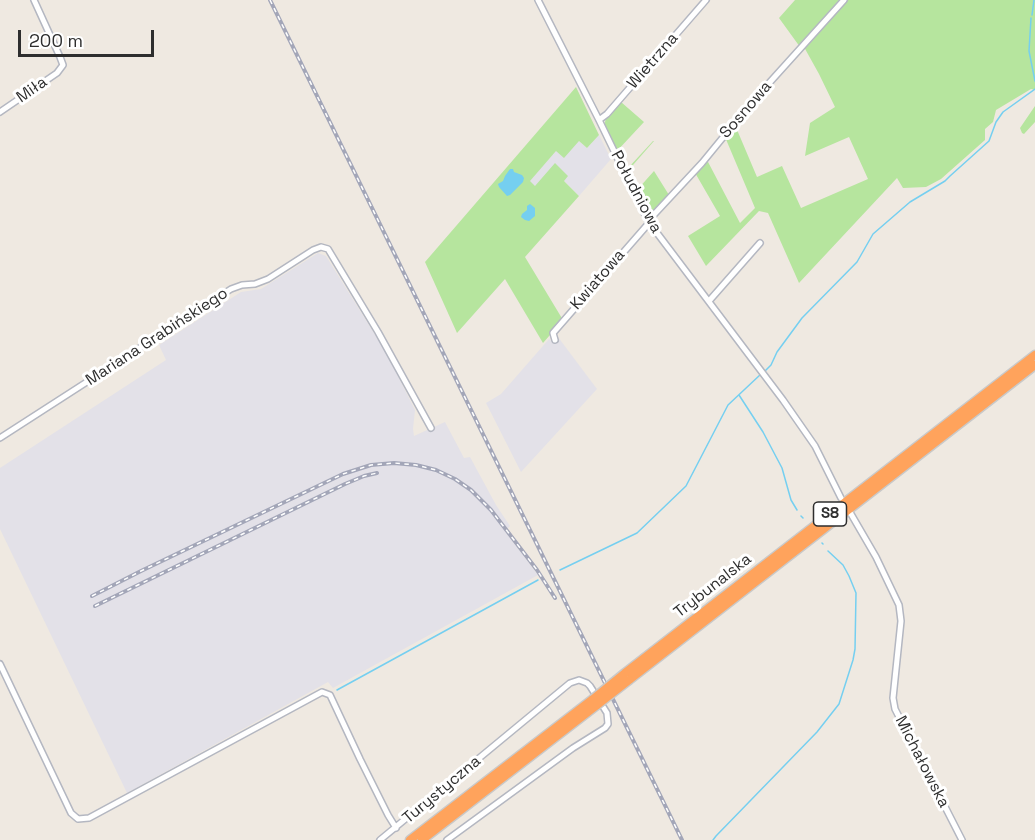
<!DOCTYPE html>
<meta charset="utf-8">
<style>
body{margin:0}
#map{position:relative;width:1035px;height:840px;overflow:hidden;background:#efe9e1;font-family:"Space Grotesk",sans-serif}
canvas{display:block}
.scale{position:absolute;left:18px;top:30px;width:136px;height:27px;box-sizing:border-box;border:3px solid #2e2e2e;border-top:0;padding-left:8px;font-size:18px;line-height:21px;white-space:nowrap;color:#2e2e2e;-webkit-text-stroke:4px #fff;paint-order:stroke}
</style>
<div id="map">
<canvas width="1035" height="840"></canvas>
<div class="scale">200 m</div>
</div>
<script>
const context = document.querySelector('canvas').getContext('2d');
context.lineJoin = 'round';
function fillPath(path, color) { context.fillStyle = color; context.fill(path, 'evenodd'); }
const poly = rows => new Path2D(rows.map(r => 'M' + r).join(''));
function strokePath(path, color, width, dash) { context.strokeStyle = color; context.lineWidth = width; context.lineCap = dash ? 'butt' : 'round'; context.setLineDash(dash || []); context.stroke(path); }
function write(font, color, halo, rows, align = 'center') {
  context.font = font + ' "Space Grotesk",sans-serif'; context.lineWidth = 6; context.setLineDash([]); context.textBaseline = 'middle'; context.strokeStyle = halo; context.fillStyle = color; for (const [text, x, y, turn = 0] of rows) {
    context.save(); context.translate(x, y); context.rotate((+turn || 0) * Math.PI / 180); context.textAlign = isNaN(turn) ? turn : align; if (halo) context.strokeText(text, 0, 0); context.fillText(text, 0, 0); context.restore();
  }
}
fillPath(poly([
 [599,135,611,159,579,196,564,181,535,187,529,181,556,151,579,141,587,148],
 [318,253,326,256,387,354,415,410,413,429,414,436,445,422,464,458,470,457,496,505,510,526,505,531,538,575,333,688,328,682,127,793,0,529,0,468,166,360,159,345,241,292,261,289],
 [558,337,597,389,521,472,486,403,501,394,549,339,553,342]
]), '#e3e1e8');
fillPath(poly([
 [795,0,842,0,800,47,779,18],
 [846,0,1035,0,1035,90,1031,89,996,110,993,122,985,129,985,140,941,179,926,187,903,188,897,178,799,283,768,213,759,211,706,266,688,236,720,216,694,171,707,160,740,223,755,208,725,137,735,125,757,177,782,166,801,208,868,179,849,137,805,156,810,123,835,107,819,74,804,47],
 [576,87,599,135,587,148,579,141,564,158,556,151,530,181,535,186,555,163,568,176,564,181,579,196,525,257,563,320,543,343,505,279,457,333,425,262],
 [621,102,644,122,617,151,625,167,629,167,653,141,654,141,626,173,604,126,606,118],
 [1035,106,1035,122,1024,134,1022,133,1020,128],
 [654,171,669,195,651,215,649,215,646,213,628,176,630,175,637,190]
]), '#b6e59e');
fillPath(poly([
 [510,169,513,169,514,172,522,175,524,178,523,182,510,195,507,196,499,187,498,184,503,181,505,176],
 [530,204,535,208,535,216,529,221,525,220,521,217,522,214,527,210,527,206]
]), '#75cff0');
strokePath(poly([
 [1032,15,1034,0],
 [1031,18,1029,51,1035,81],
 [765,371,771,365,777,352,802,318,857,262,873,234,910,202,945,181,950,176,989,141,996,122,1003,112,1035,89],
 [739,395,763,432,782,468,791,500,797,510],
 [801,516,803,518],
 [822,543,823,544],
 [560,570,637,533,686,486,728,405,761,374],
 [337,690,538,580],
 [713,840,716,836,817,732,839,704,853,660,855,649,856,593,849,576,843,565,828,551]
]), '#75cff0', 1.5);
const minor = poly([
 [538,0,599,120,648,221,783,400,815,446,841,498],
 [0,112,57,73,63,65,60,57,34,0],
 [599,120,607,114,706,0],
 [648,221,702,163,752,102,844,0],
 [709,301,760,243],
 [555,340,553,333,649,223],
 [0,438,231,289,242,285,255,284,268,279,313,250,321,247,328,249,378,332,431,428],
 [851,514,876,557,899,605,901,621,893,698,895,709,962,840],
 [0,664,71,813,78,819,89,818,322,692,330,695,360,759,388,815,396,828],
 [380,840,570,683,579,680,587,683,590,686,607,713,608,724,605,728,573,748,447,840]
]);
const highway = poly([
 [625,673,1035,355],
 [629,680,1035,365],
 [410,840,593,699],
 [422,840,597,705]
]);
strokePath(minor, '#b4b7c1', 8);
strokePath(highway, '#c9c9c9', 11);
strokePath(minor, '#fff', 5);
strokePath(highway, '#ffa35c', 8);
const rail = poly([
 [270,0,682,840],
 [92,596,141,571,343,474,371,465,394,463,416,465,436,470,455,479,471,490,491,510,537,570,555,598],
 [95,606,345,484,364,476,377,473]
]);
strokePath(rail, '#a3a6b8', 4);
strokePath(rail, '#fff', 1.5, [4.5]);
const highwayBridge = poly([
 [593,699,625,673],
 [597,705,629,680]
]);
strokePath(highwayBridge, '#c9c9c9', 11, []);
strokePath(highwayBridge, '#ffa35c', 8);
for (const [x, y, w] of [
 [830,514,33]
]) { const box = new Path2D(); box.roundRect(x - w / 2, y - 12, w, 24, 4.5); context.fillStyle = '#fff'; context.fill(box); strokePath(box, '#2e2e2e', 1.5); }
write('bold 15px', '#2e2e2e', null, [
 ["S8",830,514]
]);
write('16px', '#2e2e2e', '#fff', [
 ["Wietrzna",653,61,-49],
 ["Miła",32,90,-35],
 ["Sosnowa",746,110,-49],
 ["Południowa",636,192,62],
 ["Kwiatowa",598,280,-49],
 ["Mariana Grabińskiego",157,337,-33],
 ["Trybunalska",713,586,-38],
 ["Michałowska",922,762,63],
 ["Turystyczna",442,790,-40]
]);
</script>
